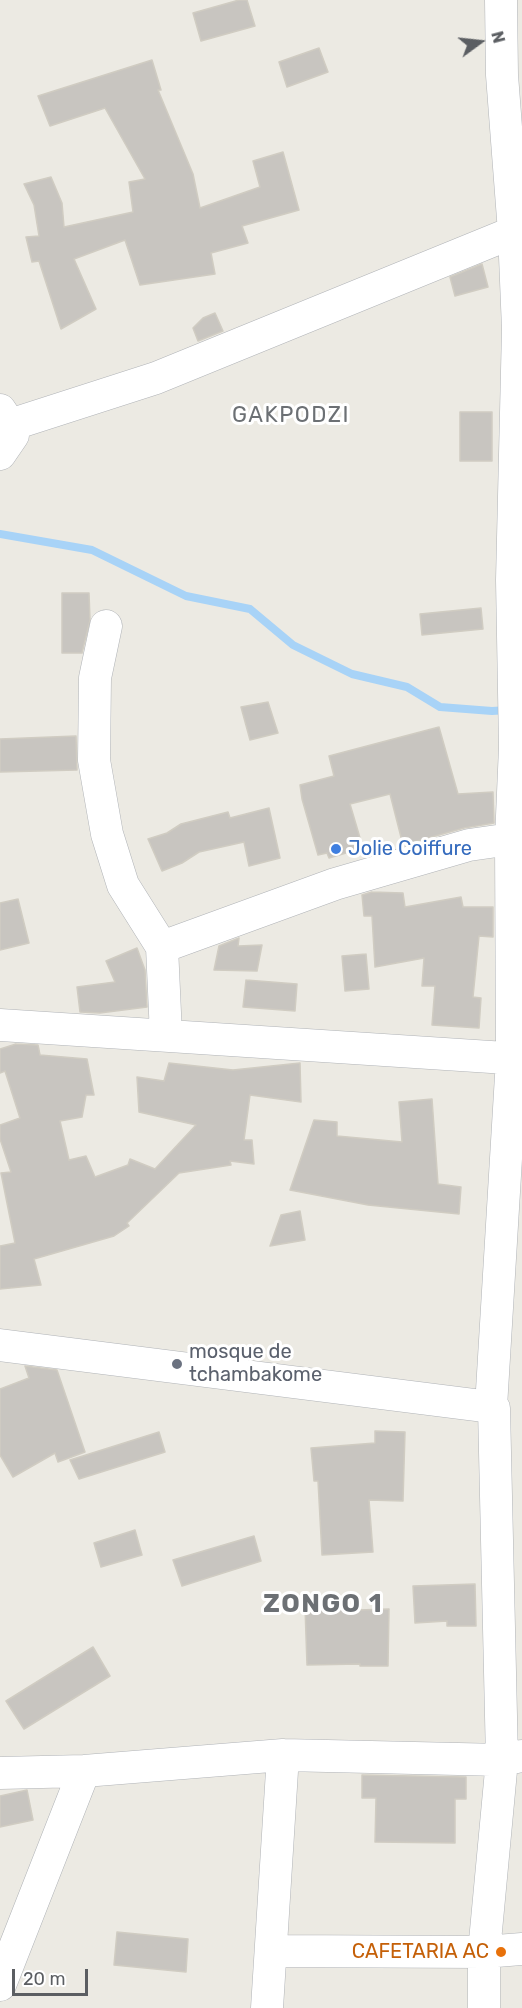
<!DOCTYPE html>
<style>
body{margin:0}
#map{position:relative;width:522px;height:2008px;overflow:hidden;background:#eceae3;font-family:Rubik,sans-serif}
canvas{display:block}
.north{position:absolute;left:450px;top:12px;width:60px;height:60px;-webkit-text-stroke:4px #fff;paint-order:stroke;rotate:75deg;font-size:16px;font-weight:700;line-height:24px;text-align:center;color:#5b5e62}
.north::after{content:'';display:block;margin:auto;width:21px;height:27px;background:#5b5e62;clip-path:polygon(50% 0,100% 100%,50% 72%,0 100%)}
.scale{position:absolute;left:12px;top:1969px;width:76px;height:27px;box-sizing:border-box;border:3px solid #5b5e62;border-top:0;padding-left:8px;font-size:18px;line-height:21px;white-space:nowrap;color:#5b5e62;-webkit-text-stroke:4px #fff;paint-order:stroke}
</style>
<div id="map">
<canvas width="522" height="2008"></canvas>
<div class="north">N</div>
<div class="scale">20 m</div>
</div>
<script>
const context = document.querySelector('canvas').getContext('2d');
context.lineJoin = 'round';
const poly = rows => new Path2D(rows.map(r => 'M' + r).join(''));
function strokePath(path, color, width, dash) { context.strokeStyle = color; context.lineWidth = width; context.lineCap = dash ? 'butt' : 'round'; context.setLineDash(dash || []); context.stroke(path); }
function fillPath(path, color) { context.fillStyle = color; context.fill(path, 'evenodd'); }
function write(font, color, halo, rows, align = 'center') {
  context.font = font + ' Rubik,sans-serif'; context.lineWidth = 6; context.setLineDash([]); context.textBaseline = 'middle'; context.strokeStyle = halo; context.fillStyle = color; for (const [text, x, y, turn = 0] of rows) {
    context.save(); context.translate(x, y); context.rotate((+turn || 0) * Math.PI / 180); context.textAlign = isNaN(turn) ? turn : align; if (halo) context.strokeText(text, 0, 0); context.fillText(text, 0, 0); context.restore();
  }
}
strokePath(poly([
 [0,534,92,550,186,596,250,609,293,645,352,674,407,687,440,707,492,711,508,710]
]), '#a8d3f7', 8);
const building = poly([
 [239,0,247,0,255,26,201,41,193,13,239,0],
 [319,48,328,72,287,87,279,62,319,48],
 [152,60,161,90,158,90,193,174,200,208,260,187,253,161,283,152,299,210,242,226,248,243,211,253,215,274,140,285,125,240,74,259,96,309,61,329,39,261,32,262,26,237,39,236,34,205,24,184,51,177,62,203,64,227,133,212,129,182,145,179,105,108,50,126,38,96,152,60],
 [482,264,488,287,455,296,450,277,482,264],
 [215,313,223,331,198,341,193,328,203,318,215,313],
 [460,412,492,412,492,461,460,461,460,412],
 [62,593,89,593,90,620,82,653,62,653,62,593],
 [481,608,483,629,422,635,420,614,481,608],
 [268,702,278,733,250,740,241,707,268,702],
 [439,727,458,794,493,792,494,823,464,828,403,845,390,794,350,804,363,848,329,858,327,853,318,855,302,799,300,785,334,776,329,756,439,727],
 [76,736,77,770,0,772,0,739,76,736],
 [269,808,280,858,249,866,244,842,199,852,182,863,162,871,148,839,167,833,181,824,228,812,230,818,269,808],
 [372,892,403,893,405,907,461,897,463,907,493,907,493,937,479,936,473,997,481,998,479,1028,432,1025,435,986,422,986,424,958,375,967,372,916,364,916,362,895,372,892],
 [18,899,29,943,0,950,0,903,18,899],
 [239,938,238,946,262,945,257,971,214,970,219,946,239,938],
 [137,948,145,970,147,1007,100,1013,80,1012,77,987,115,982,106,961,137,948],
 [366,954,369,989,345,991,342,956,366,954],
 [246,980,297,984,295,1011,243,1007,246,980],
 [16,1044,38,1045,40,1055,87,1059,94,1095,86,1095,82,1117,60,1121,69,1160,86,1156,95,1177,128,1165,130,1159,155,1169,196,1125,139,1112,137,1077,164,1081,169,1063,233,1070,300,1063,301,1102,250,1095,244,1140,252,1140,254,1164,230,1161,231,1165,179,1173,127,1223,129,1226,114,1236,34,1259,41,1285,0,1289,0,1246,15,1243,1,1173,11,1172,0,1139,0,1125,20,1118,5,1071,0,1073,0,1049,16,1044],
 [432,1099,438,1184,461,1187,459,1214,368,1205,290,1190,314,1120,337,1122,337,1136,402,1142,399,1102,432,1099],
 [300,1211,305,1240,270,1246,281,1215,300,1211],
 [25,1366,57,1370,85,1452,58,1462,55,1453,13,1477,0,1455,0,1389,29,1378,25,1366],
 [375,1431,405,1432,403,1501,369,1500,373,1552,322,1555,318,1481,314,1481,311,1448,375,1443,375,1431],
 [159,1432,165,1452,79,1479,70,1460,159,1432],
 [135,1530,142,1555,101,1567,94,1543,135,1530],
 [254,1536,261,1561,182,1586,173,1560,254,1536],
 [475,1584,476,1626,447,1626,447,1621,415,1623,413,1586,475,1584],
 [305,1607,358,1607,358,1610,389,1609,388,1666,360,1666,360,1664,307,1665,305,1607],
 [93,1647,110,1676,24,1729,6,1701,93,1647],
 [362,1775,466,1777,466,1799,455,1799,455,1843,375,1842,376,1798,362,1798,362,1775],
 [27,1790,33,1820,0,1827,0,1796,27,1790],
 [117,1932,188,1939,186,1972,114,1965,117,1932]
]);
fillPath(building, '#c8c5c0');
strokePath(building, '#d0ccc2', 1.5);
const minor = poly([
 [0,410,10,425,156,378,514,232],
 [0,454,13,435,10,425],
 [106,626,95,678,94,760,107,834,123,885,162,947,166,1035],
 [162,947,335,884,469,845,511,839],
 [0,1025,522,1059],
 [0,1345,491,1407],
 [0,1773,84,1771,283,1755,502,1760,522,1756],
 [271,1951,484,1952,522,1949],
 [0,1985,84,1771],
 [267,2008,283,1755],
 [484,2008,484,1952,502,1760,494,1408,491,1407,512,1059,511,839,515,747,512,580,518,329,514,232,502,75,501,0]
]);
strokePath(minor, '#b0b3b7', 33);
strokePath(minor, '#fff', 32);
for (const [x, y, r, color] of [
 [336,849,6,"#3f7fe0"],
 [177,1364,6,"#6b7280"],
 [501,1952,6,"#e8710a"]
]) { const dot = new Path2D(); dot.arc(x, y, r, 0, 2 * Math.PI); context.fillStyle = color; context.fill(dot); strokePath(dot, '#fff', 2); }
write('20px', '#366cbe', '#fff', [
 ["Jolie Coiffure",348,849]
], 'left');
write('20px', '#5b616d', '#fff', [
 ["mosque de",189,1352],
 ["tchambakome",189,1375]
], 'left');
write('20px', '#c56008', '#fff', [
 ["CAFETARIA AC",489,1952]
], 'right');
context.letterSpacing = '1.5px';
write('22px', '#6c7074', '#fff', [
 ["GAKPODZI",291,416]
]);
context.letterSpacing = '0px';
context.letterSpacing = '1.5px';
write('bold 26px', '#6c7074', '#fff', [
 ["ZONGO 1",323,1604]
]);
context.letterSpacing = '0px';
</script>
